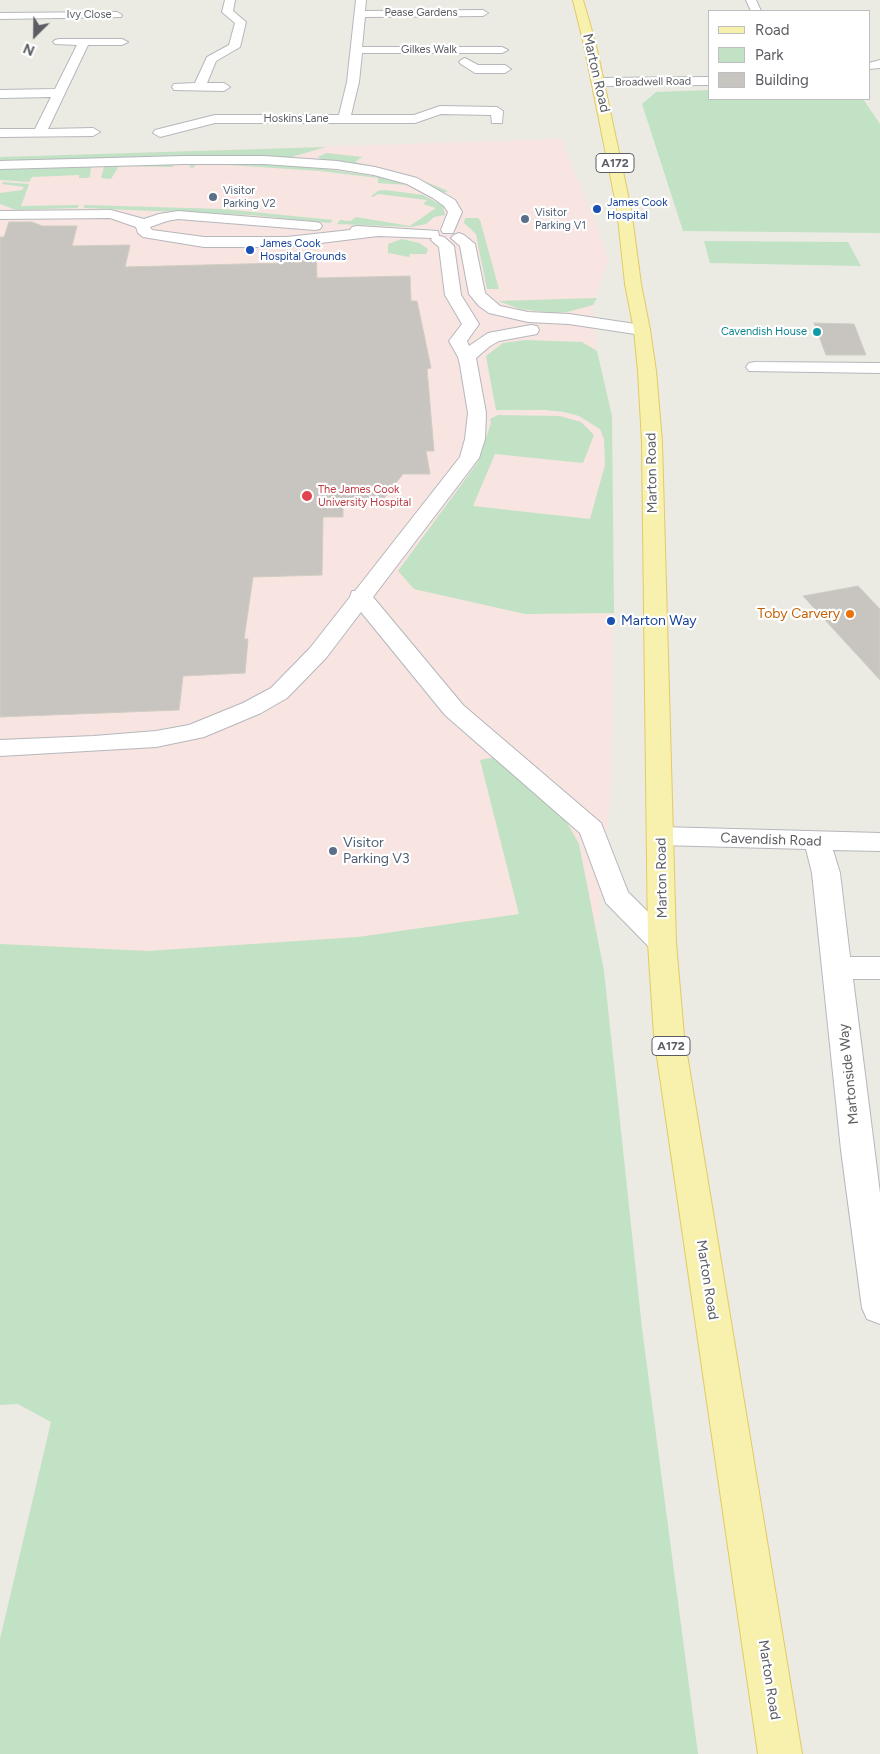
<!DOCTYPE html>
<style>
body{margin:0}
#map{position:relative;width:880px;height:1754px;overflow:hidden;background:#ecebe3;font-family:Figtree,sans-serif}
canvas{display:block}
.legend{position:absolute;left:708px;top:10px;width:162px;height:90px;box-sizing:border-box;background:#fff;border:1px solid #bdbec0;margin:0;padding:6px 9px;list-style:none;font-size:15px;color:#5b5d62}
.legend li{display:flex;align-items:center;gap:10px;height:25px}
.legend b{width:25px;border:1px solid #bdbec0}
.north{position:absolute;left:10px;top:10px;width:50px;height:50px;-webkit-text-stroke:4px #fff;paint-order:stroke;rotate:203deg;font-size:14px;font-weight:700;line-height:20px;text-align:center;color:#5b5d62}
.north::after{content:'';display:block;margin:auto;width:18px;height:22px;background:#5b5d62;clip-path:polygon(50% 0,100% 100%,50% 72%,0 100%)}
</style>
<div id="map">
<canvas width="880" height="1754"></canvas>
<ul class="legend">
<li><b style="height:6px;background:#f7f1ad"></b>Road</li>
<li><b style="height:14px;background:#c1e2c4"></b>Park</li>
<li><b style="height:14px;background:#c8c5c0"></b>Building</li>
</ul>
<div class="north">N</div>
</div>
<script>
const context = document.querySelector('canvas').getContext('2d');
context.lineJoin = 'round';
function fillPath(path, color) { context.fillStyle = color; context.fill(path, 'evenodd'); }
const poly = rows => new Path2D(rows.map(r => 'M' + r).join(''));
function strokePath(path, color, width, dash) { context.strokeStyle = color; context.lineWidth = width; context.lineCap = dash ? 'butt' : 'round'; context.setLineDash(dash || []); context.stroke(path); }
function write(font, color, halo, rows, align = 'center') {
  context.font = font + ' Figtree,sans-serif'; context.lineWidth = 4.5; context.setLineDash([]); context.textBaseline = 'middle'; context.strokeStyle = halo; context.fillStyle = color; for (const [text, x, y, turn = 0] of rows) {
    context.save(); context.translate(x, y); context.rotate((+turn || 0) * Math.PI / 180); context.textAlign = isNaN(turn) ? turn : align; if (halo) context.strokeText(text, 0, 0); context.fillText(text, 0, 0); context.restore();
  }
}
fillPath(poly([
 [561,139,600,233,608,261,593,306,598,359,612,416,614,576,611,791,596,946,0,996,0,157]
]), '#f8e4e0');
fillPath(poly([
 [709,90,709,99,863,99,880,124,880,233,683,231,642,104,656,92],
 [326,147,291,157,0,162,0,157],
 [326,153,362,157,355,162,409,175,448,191,443,193,424,184,367,166,323,160,318,157],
 [177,163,172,167,119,166,111,179,101,178,104,167,109,164],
 [193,163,307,166,386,178,407,185,378,183,378,178,320,171,197,163,193,168,189,167],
 [91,166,90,177,86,178,79,178,79,175,32,177,29,182,0,180,0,167],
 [3,182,29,184,21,206,79,205,77,208,16,210,0,204,0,193,22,190,24,187,2,184],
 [385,190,423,195,443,206,445,215,434,217,426,224,411,227,337,224,340,220,351,221,356,217,410,226,436,208,423,204,427,200,378,194,373,197,371,196,378,191],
 [84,205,222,209,333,220,330,223,251,215,84,208],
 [465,218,478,218,480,220,499,289,487,289,476,234,464,223],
 [402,239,419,243,428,249,426,254,410,254,409,257,388,253,388,244],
 [704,241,848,242,861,266,710,263],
 [597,298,593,305,567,312,554,313,520,309,498,301],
 [525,340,582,342,597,351,612,416,614,613,525,614,414,589,398,571,478,462,491,423,490,419,498,415,560,416,581,422,594,435,583,463,495,454,473,506,590,519,605,465,604,439,600,429,579,416,564,412,545,410,496,410,486,356,503,343],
 [501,756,562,814,579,844,604,971,642,1328,698,1754,0,1754,0,1639,51,1422,18,1404,0,1405,0,944,148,951,358,937,519,914,480,760]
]), '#c1e2c4');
const building = poly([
 [9,222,32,222,42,226,77,226,72,246,130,245,125,267,284,263,286,254,316,253,317,278,410,276,411,301,417,301,431,368,427,369,434,451,426,451,430,474,403,474,382,501,343,501,343,517,323,517,322,575,253,577,244,639,248,639,245,673,183,676,179,710,0,717,0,237,4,237,9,222],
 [814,323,854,324,866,355,826,355,814,323],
 [858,586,880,609,880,680,803,596,858,586]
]);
fillPath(building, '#c8c5c0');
strokePath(building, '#d0cdc2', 1);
const minor = poly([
 [225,0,235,0,233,11,246,22,240,47,216,61,207,83,224,83,230,87,224,91,174,90,172,87,174,84,195,83,207,57,229,45,235,23,222,12,225,0],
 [356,0,366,0,365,11,483,10,488,13,483,16,365,17,362,47,502,47,508,50,502,53,362,53,359,82,351,115,414,115,440,106,497,107,503,111,502,123,492,123,491,115,441,114,415,123,215,123,160,137,153,133,155,130,215,115,339,115,347,82,356,0],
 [746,0,756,0,761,11,751,11,746,0],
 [117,12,122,15,121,17,0,19,0,13,117,12],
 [59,39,122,39,128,42,122,45,88,45,48,129,93,128,100,132,93,136,0,137,0,129,35,129,51,97,0,98,0,90,55,89,77,45,55,44,53,42,55,40,59,39],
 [465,58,478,65,505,65,511,69,505,73,475,73,461,64,459,62,461,60,465,58],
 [880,60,880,68,869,69,869,63,880,60],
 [709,77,709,85,598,86,592,82,598,78,709,77],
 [184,156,264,156,337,161,375,167,417,178,455,200,462,212,453,233,443,233,441,230,448,212,444,206,433,198,407,184,374,175,337,169,264,164,184,164,0,169,0,161,184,156],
 [111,210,144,219,159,214,178,211,315,222,320,223,322,226,320,229,315,230,178,219,167,221,150,227,152,230,204,237,287,237,350,230,352,227,357,226,438,231,439,236,444,237,454,246,461,295,479,324,467,341,469,346,488,333,531,325,537,326,539,330,537,334,499,341,490,346,476,358,486,413,485,439,479,458,373,597,463,705,601,823,628,892,672,936,676,943,672,950,662,953,652,950,606,903,580,833,445,715,361,612,326,658,287,698,261,713,204,737,156,747,0,756,0,740,94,736,156,731,189,725,243,703,271,688,310,648,350,597,352,591,355,591,460,457,465,439,468,413,460,365,458,357,449,341,462,324,445,295,439,247,431,240,432,238,378,236,287,247,204,247,143,237,138,233,136,227,110,218,0,219,0,211,111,210],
 [459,233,464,235,475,244,485,293,500,306,528,312,569,314,642,325,648,326,650,330,648,334,642,335,569,324,528,322,489,313,479,306,469,294,460,246,451,238,454,235,459,233],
 [755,362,880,363,880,373,749,371,746,367,749,363,755,362],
 [661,827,880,833,880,851,833,850,840,873,850,957,880,957,880,979,853,979,880,1193,880,1324,867,1319,862,1308,841,1150,812,873,806,849,661,845,652,842,648,836,652,830,661,827]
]);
const major = poly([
 [573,0,583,0,596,45,631,209,641,284,650,330,656,371,662,442,676,943,684,1036,802,1754,758,1754,654,1036,648,943,642,442,638,371,634,330,625,284,617,209,584,45,573,0]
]);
strokePath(minor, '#b5b7bc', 2);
strokePath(major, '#e3ca64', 2);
fillPath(minor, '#fff');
fillPath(major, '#f7f1ad');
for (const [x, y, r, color] of [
 [213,197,5,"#5c6f8a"],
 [597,209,5,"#1a4fb4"],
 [525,219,5,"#5c6f8a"],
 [250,250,5,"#1a4fb4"],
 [817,332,5,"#0f9aa8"],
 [307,496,6,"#e0444e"],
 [850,614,5,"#e8710a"],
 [611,621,5,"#1a4fb4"],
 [333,851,5,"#5c6f8a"]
]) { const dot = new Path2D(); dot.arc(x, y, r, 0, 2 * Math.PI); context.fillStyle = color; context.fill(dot); strokePath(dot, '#fff', 2); }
write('11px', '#5b5d62', '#fff', [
 ["Pease Gardens",421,13],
 ["Ivy Close",89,15],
 ["Gilkes Walk",429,50],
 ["Broadwell Road",653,82,-1],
 ["Hoskins Lane",296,119]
]);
write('11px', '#4e5e75', '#fff', [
 ["Visitor",223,191],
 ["Parking V2",223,204],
 ["Visitor",535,213],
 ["Parking V1",535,226]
], 'left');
write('11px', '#164399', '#fff', [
 ["James Cook",607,203],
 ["Hospital",607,216],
 ["James Cook",260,244],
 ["Hospital Grounds",260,257]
], 'left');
write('11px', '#0d838f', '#fff', [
 ["Cavendish House",807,332]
], 'right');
write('11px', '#be3a42', '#fff', [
 ["The James Cook",318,490],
 ["University Hospital",318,503]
], 'left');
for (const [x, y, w] of [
 [615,163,38],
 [671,1046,38]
]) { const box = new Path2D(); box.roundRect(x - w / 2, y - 9.5, w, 19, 4); context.fillStyle = '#fff'; context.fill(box); strokePath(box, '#5b5d62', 1); }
write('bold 12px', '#5b5d62', null, [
 ["A172",615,163],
 ["A172",671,1046]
]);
write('14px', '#5b5d62', '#fff', [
 ["Marton Road",596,73,77],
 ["Marton Road",652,473,-91],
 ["Cavendish Road",771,840,2],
 ["Marton Road",662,878,-91],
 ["Martonside Way",849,1074,-96],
 ["Marton Road",707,1280,81],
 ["Marton Road",769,1680,81]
]);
write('14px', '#c56008', '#fff', [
 ["Toby Carvery",840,614]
], 'right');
write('14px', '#164399', '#fff', [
 ["Marton Way",621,621]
], 'left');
write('14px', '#4e5e75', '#fff', [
 ["Visitor",343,843],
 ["Parking V3",343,859]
], 'left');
</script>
